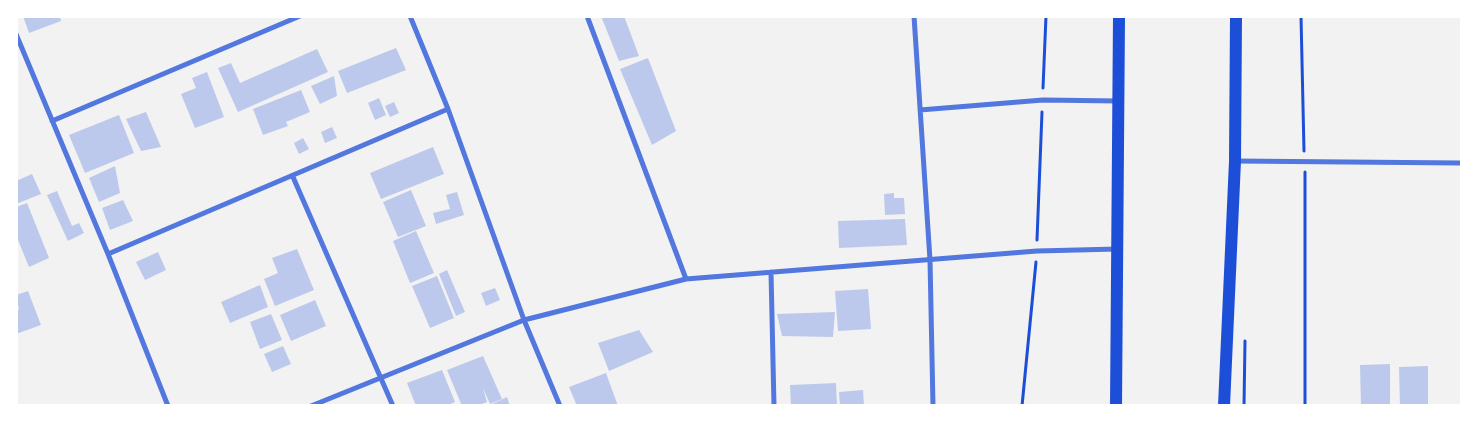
<!DOCTYPE html>
<style>
body{margin:0}
#map{position:relative;width:1478px;height:422px;overflow:hidden;background:#f2f2f2;font-family:Arial,sans-serif}
canvas{display:block}
.frame{position:absolute;inset:0;border:18px solid #fff;pointer-events:none}
</style>
<div id="map">
<canvas width="1478" height="422"></canvas>
<div class="frame"></div>
</div>
<script>
const context = document.querySelector('canvas').getContext('2d');
context.lineJoin = 'round';
function fillPath(path, color) { context.fillStyle = color; context.fill(path, 'evenodd'); }
const poly = rows => new Path2D(rows.map(r => 'M' + r).join(''));
function strokePath(path, color, width, dash) { context.strokeStyle = color; context.lineWidth = width; context.lineCap = dash ? 'butt' : 'round'; context.setLineDash(dash || []); context.stroke(path); }
fillPath(poly([
 [23,16,60,16,61,21,29,33],
 [601,16,624,16,639,56,619,61],
 [396,48,406,70,347,93,338,71],
 [317,49,328,72,238,112,218,68,231,63,240,83],
 [648,58,676,131,652,145,620,69],
 [207,72,224,117,195,128,181,94,196,88,192,78],
 [334,76,337,96,320,104,311,86],
 [301,90,310,112,286,122,288,126,263,135,253,109],
 [379,98,386,115,375,120,368,103],
 [394,102,399,113,390,117,385,106],
 [146,112,161,147,141,151,126,119],
 [119,115,134,153,85,173,69,135],
 [332,127,337,138,325,143,321,132],
 [303,138,309,149,299,154,294,143],
 [433,147,444,174,381,199,370,173],
 [115,166,120,193,99,202,89,178],
 [32,174,41,194,16,204,16,181],
 [411,190,426,226,398,237,383,202],
 [57,191,72,226,79,223,84,233,68,241,47,195],
 [457,192,464,215,436,224,433,213,450,209,446,195],
 [894,193,894,198,904,198,905,214,885,215,884,194],
 [123,200,133,221,110,230,102,208],
 [27,203,49,258,29,267,16,235,16,207],
 [905,219,907,245,839,248,838,221],
 [416,231,434,273,410,283,393,241],
 [297,249,314,290,275,306,264,279,278,273,272,258],
 [158,252,166,270,145,280,136,262],
 [447,270,465,312,456,316,439,274],
 [437,276,454,318,430,328,412,286],
 [260,285,268,307,230,323,221,302],
 [495,288,500,300,486,306,481,293],
 [868,289,871,329,838,331,835,291],
 [28,291,41,325,16,334,16,310,19,309,16,295],
 [315,300,326,326,291,341,280,315],
 [835,312,833,337,782,336,777,314],
 [271,314,282,340,260,349,250,322],
 [639,330,653,352,609,371,598,343],
 [283,346,291,364,272,372,264,354],
 [483,356,502,399,490,404,483,388,487,402,477,406,462,406,447,370],
 [1390,364,1390,406,1361,406,1360,365],
 [1428,366,1428,406,1400,406,1399,367],
 [442,370,455,402,446,406,416,406,407,383],
 [606,373,618,406,577,406,569,387],
 [836,383,837,406,791,406,790,385],
 [863,390,864,406,840,406,839,392],
 [507,397,510,406,488,406]
]), '#bdc9ec');
strokePath(poly([
 [1301,16,1304,151],
 [1043,88,1046,16],
 [1305,172,1305,406],
 [1037,240,1042,112],
 [1022,406,1036,262],
 [1244,406,1245,341]
]), '#1d4ed8', 3);
strokePath(poly([
 [410,16,448,109,524,320,560,406],
 [587,16,686,279],
 [914,16,930,260,933,406],
 [16,34,108,254,168,406],
 [920,110,1043,100,1118,101],
 [52,121,300,16],
 [1235,161,1462,163],
 [293,177,393,406],
 [108,254,448,109],
 [771,272,774,406],
 [311,406,524,320,686,279,1037,251,1118,249]
]), '#5277de', 5);
strokePath(poly([
 [1116,406,1119,16],
 [1224,406,1235,161,1236,16]
]), '#1d4ed8', 12);
</script>
